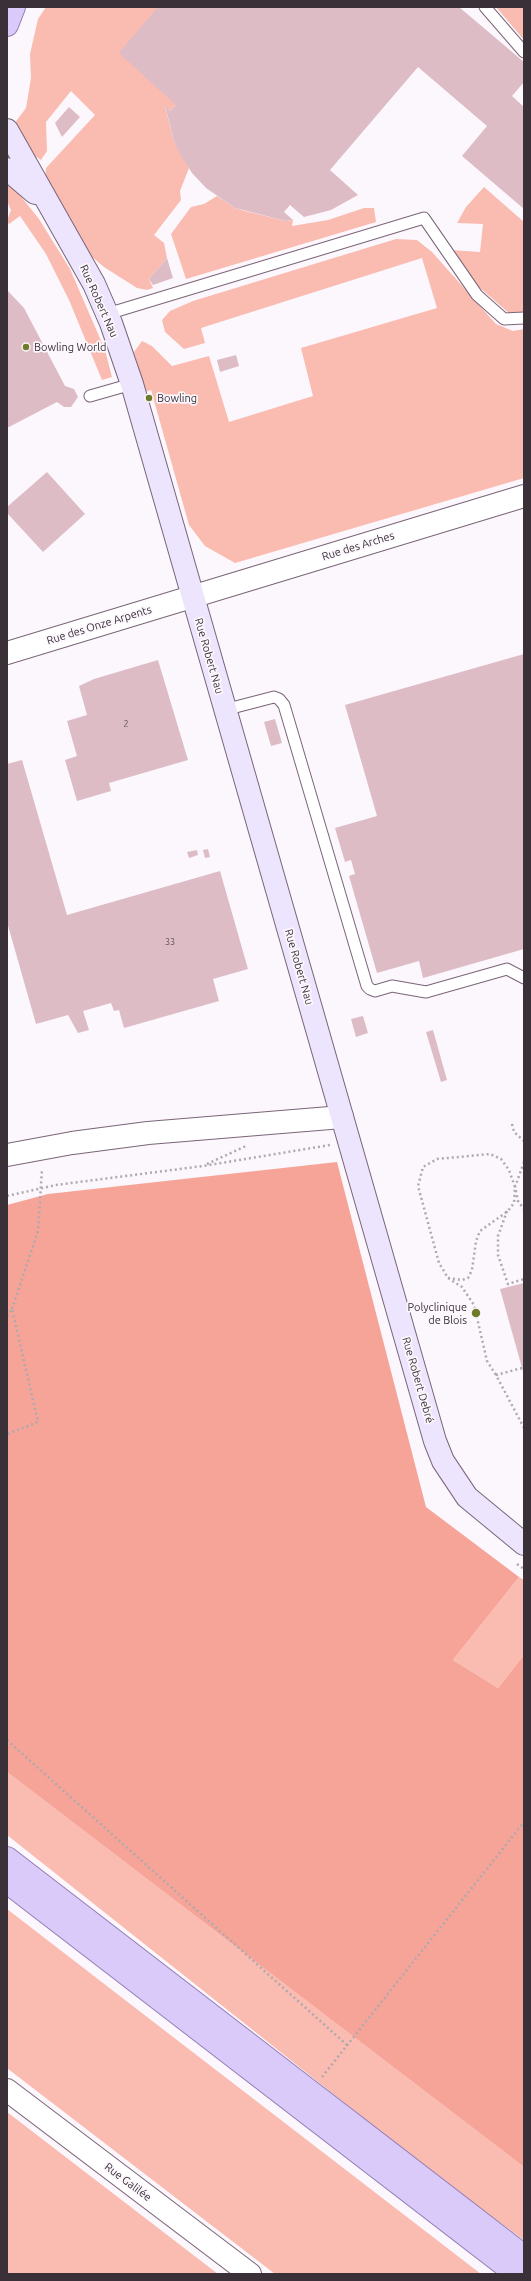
<!DOCTYPE html>
<meta charset="utf-8">
<style>
body{margin:0}
#map{position:relative;width:531px;height:2281px;overflow:hidden;background:#fcf7fc;font-family:Ubuntu,sans-serif}
canvas{display:block}
.frame{position:absolute;inset:0;border:8px solid #393038;pointer-events:none}
</style>
<div id="map">
<canvas width="531" height="2281"></canvas>
<div class="frame"></div>
</div>
<script>
const context = document.querySelector('canvas').getContext('2d');
context.lineJoin = 'round';
function fillPath(path, color) { context.fillStyle = color; context.fill(path, 'evenodd'); }
const poly = rows => new Path2D(rows.map(r => 'M' + r).join(''));
function strokePath(path, color, width, dash) { context.strokeStyle = color; context.lineWidth = width; context.lineCap = dash ? 'butt' : 'round'; context.setLineDash(dash || []); context.stroke(path); }
function write(font, color, halo, rows, align = 'center') {
  context.font = font + ' Ubuntu,sans-serif'; context.lineWidth = 3.5; context.setLineDash([]); context.textBaseline = 'middle'; context.strokeStyle = halo; context.fillStyle = color; for (const [text, x, y, turn = 0] of rows) {
    context.save(); context.translate(x, y); context.rotate((+turn || 0) * Math.PI / 180); context.textAlign = isNaN(turn) ? turn : align; if (halo) context.strokeText(text, 0, 0); context.fillText(text, 0, 0); context.restore();
  }
}
fillPath(poly([
 [46,7,158,7,176,105,170,111,165,106,174,141,189,168,180,191,181,200,154,235,164,243,167,258,149,279,153,288,147,290,137,288,104,267,91,256,45,179,46,168,95,115,71,91,46,122,47,151,41,160,29,152,14,124,26,108,31,78,30,54,38,19],
 [496,7,524,7,524,40],
 [7,179,39,219,70,269,105,350,112,377,102,380,69,300,46,254,20,216,9,224,7,221,11,210,7,201],
 [484,187,524,222,524,314,510,314,472,281,451,250,480,252,483,224,457,223,466,207],
 [217,196,235,208,245,211,286,221,293,220,292,226,328,220,364,208,374,208,376,222,186,279,171,234,191,207,204,204],
 [396,239,417,240,432,252,496,324,513,331,524,329,524,478,235,563,205,546,189,525,151,390,145,392,134,352,142,341,152,346,172,366,209,356,229,422,313,396,301,348,437,308,422,258,201,328,205,343,184,349,165,332,162,320,170,311,193,301],
 [519,1577,524,1580,524,1655,498,1688,453,1660],
 [7,1772,524,2167,524,2240,438,2177,7,1835],
 [7,1909,138,2010,481,2274,275,2274,12,2072,7,2068],
 [7,2112,218,2274,7,2274]
]), '#fabbb1');
fillPath(poly([
 [337,1162,426,1507,519,1577,453,1660,498,1688,524,1655,524,2167,7,1772,7,1205,48,1194]
]), '#f6a497');
fillPath(poly([
 [158,7,459,7,524,62,524,82,512,96,524,107,524,209,462,156,487,126,418,67,330,170,358,195,331,210,304,217,290,205,284,212,293,220,286,221,235,208,206,188,192,173,180,154,174,141,165,105,170,111,176,105,119,53],
 [69,107,80,117,62,137,55,123],
 [167,258,173,278,153,285,149,279],
 [7,290,24,308,65,386,74,389,78,397,71,407,64,407,57,402,7,428],
 [236,355,239,366,220,372,217,360],
 [47,472,85,514,43,552,7,513,7,507],
 [524,654,524,949,423,978,419,961,377,973,349,876,355,874,351,860,345,862,335,828,377,816,345,705],
 [158,660,188,760,109,783,111,791,77,801,65,760,77,756,67,721,87,715,79,686,94,679],
 [275,719,282,743,271,746,264,722],
 [22,760,67,915,220,871,248,969,213,979,219,1001,124,1028,119,1010,114,1011,111,1003,83,1011,89,1030,78,1033,68,1015,36,1024,7,922,7,764],
 [208,849,210,857,205,858,203,850],
 [197,850,198,855,189,858,187,852],
 [363,1016,368,1033,356,1037,351,1019],
 [433,1030,447,1080,441,1082,426,1032],
 [524,1283,524,1375,500,1289]
]), '#ddbcc6');
const lane = poly([
 [485,7,524,52],
 [107,314,424,218,477,295,504,319,524,318],
 [90,396,132,384],
 [224,710,274,697,279,699,284,705,367,986,370,989,375,991,392,986,426,992,507,969,524,978]
]);
const street = poly([
 [7,653,524,496],
 [7,1155,72,1143,148,1133,342,1117],
 [7,2090,250,2274]
]);
const secondary = poly([
 [7,130,94,284,111,323,132,384,435,1441,443,1461,467,1497,524,1544],
 [7,169,35,193]
]);
const primary = poly([
 [7,25,14,7],
 [7,1858,524,2256],
 [7,1882,516,2274]
]);
strokePath(lane, '#7a6578', 13);
strokePath(street, '#7a6578', 24);
strokePath(secondary, '#7a6578', 24);
strokePath(primary, '#927db4', 24);
strokePath(poly([
 [512,1124,514,1132,524,1141],
 [524,1162,515,1187,518,1201,524,1209],
 [207,1164,246,1146],
 [7,1196,56,1185,203,1166,330,1145],
 [507,1211,498,1236,498,1255,508,1284,524,1279],
 [448,1278,462,1280,468,1278,472,1270,476,1241,480,1231,508,1211,514,1203,515,1187,509,1170,501,1159,490,1154,437,1159,423,1167,418,1186,439,1263,448,1278,462,1287,474,1305,487,1361,496,1375],
 [12,1309,38,1231,42,1169],
 [7,1316,12,1309,38,1422,7,1434],
 [522,1368,496,1375,524,1428],
 [517,1564,524,1569],
 [7,1740,347,2045],
 [322,2077,524,1822]
]), '#afa8ae', 2.5, [2, 3]);
strokePath(lane, '#fff', 11);
strokePath(street, '#fff', 22);
strokePath(secondary, '#ede4fd', 22);
strokePath(primary, '#dacafa', 22);
for (const [x, y, r, color] of [
 [26,347,4,"#6e7c2a"],
 [149,398,4,"#6e7c2a"],
 [476,1313,5,"#6e7c2a"]
]) { const dot = new Path2D(); dot.arc(x, y, r, 0, 2 * Math.PI); context.fillStyle = color; context.fill(dot); strokePath(dot, '#fcf7fc', 1.5); }
write('9px', '#62535c', null, [
 ["2",126,724],
 ["33",170,942]
]);
write('11px', '#393038', '#fcf7fc', [
 ["Rue Robert Nau",99,301,66],
 ["Rue des Arches",358,546,-17],
 ["Rue des Onze Arpents",99,625,-17],
 ["Rue Robert Nau",209,656,74],
 ["Rue Robert Nau",299,967,74],
 ["Rue Robert Debré",418,1380,74],
 ["Rue Galilée",128,2182,37]
]);
write('11px', '#393038', '#fcf7fc', [
 ["Bowling World",34,347],
 ["Bowling",157,398],
 ["Polyclinique",467,1307,"right"],
 ["de Blois",467,1320,"right"]
], 'left');
</script>
